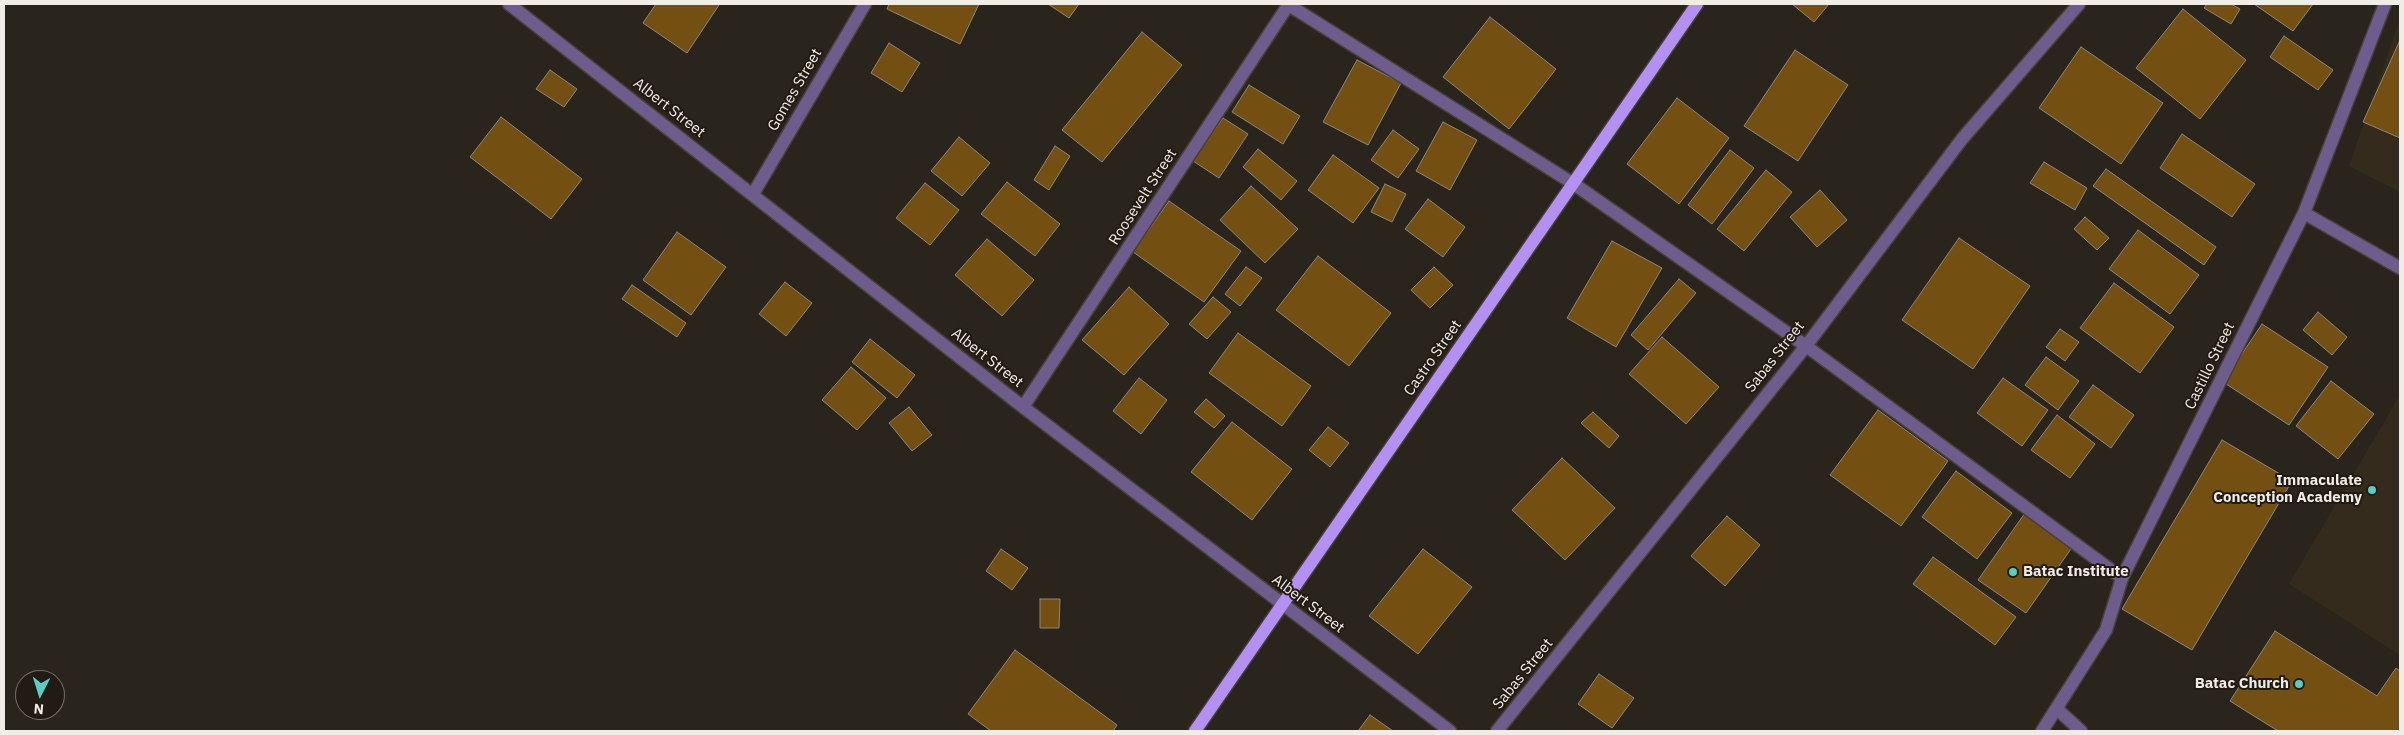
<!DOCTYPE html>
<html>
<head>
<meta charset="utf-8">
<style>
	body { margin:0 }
	#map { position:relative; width:2404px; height:735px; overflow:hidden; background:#2a251c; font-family:"IBM Plex Sans",sans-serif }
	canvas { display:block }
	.frame { position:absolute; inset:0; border:5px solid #f0ede7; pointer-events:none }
	.north { position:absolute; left:15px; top:670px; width:50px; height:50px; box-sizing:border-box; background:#211b13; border:1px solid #746f68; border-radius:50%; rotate:185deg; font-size:14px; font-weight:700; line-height:20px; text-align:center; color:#f0ede7 }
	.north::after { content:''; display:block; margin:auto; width:18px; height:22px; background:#56cec4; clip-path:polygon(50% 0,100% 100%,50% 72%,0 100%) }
</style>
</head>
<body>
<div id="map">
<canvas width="2404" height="735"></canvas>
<div class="frame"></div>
<div class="north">N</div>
</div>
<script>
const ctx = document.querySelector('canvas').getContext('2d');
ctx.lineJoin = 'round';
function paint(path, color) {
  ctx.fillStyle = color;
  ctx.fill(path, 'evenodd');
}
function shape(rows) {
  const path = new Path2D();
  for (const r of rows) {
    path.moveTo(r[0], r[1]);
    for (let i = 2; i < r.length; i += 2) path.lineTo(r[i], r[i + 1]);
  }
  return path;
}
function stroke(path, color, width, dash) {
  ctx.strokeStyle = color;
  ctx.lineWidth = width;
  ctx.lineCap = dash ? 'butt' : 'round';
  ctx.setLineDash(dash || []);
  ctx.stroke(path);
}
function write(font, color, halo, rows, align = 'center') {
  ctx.font = font + ' "IBM Plex Sans",sans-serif';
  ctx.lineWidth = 4;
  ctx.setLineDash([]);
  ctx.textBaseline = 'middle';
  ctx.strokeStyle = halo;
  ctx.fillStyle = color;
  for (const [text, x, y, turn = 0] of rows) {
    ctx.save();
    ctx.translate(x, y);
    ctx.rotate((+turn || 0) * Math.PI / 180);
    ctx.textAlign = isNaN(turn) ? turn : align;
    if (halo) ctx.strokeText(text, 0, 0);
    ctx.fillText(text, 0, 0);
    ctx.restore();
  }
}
const built = shape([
	[2400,19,2400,192,2349,166],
	[2400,395,2400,655,2289,584]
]);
const building = shape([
	[656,4,717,4,719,5,687,53,643,23,656,4],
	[889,4,979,4,960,44,887,9,889,4],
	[1048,4,1079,4,1069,18,1048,4],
	[1792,4,1829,4,1814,22,1792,4],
	[2207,4,2231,4,2240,9,2231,24,2204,8,2207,4],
	[2254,4,2313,4,2293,31,2254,4],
	[2183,9,2246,60,2200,119,2136,68,2183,9],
	[1490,17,1556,69,1509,129,1443,77,1490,17],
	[1142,32,1182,65,1102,162,1062,130,1142,32],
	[2284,36,2333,70,2318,90,2270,57,2284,36],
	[2400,40,2400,138,2363,122,2400,40],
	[889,43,920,63,902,92,871,73,889,43],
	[2081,47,2163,103,2121,164,2039,108,2081,47],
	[1795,50,1848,85,1798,161,1744,126,1795,50],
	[1357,60,1401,83,1368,145,1323,122,1357,60],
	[550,70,577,89,564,107,536,89,550,70],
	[1249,85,1300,116,1283,144,1232,112,1249,85],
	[1677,98,1729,138,1679,204,1627,164,1677,98],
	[501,117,582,179,551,219,470,157,501,117],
	[1223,118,1248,134,1219,178,1193,161,1223,118],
	[1443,122,1477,140,1450,190,1416,171,1443,122],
	[1393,130,1419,149,1398,178,1371,160,1393,130],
	[2182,134,2255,184,2232,217,2160,168,2182,134],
	[959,137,990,163,962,196,931,171,959,137],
	[1055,146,1070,156,1049,190,1034,180,1055,146],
	[1258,149,1297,181,1281,200,1243,167,1258,149],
	[1730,150,1754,168,1712,224,1688,205,1730,150],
	[1333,155,1379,188,1353,223,1308,190,1333,155],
	[2044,162,2087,188,2075,210,2030,183,2044,162],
	[2106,169,2216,247,2204,265,2093,186,2106,169],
	[1766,170,1792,192,1744,251,1717,229,1766,170],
	[1007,182,1060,224,1035,256,981,214,1007,182],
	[925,183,959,210,930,245,896,218,925,183],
	[1385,184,1406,194,1392,222,1371,212,1385,184],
	[1251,186,1298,229,1265,263,1220,220,1251,186],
	[1820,190,1847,220,1817,247,1790,217,1820,190],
	[1428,199,1465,227,1443,257,1405,229,1428,199],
	[1169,201,1241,251,1204,302,1133,252,1169,201],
	[2085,217,2109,238,2097,250,2074,229,2085,217],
	[2138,230,2199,275,2170,314,2109,269,2138,230],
	[677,232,726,267,691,315,643,280,677,232],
	[1959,238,2030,286,1973,369,1902,320,1959,238],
	[987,239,1034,280,1002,316,955,275,987,239],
	[1612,241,1662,268,1616,347,1567,318,1612,241],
	[1318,256,1391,313,1349,366,1276,310,1318,256],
	[1246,267,1262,278,1240,306,1225,294,1246,267],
	[1434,267,1453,285,1430,308,1411,290,1434,267],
	[1679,279,1696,293,1648,350,1631,335,1679,279],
	[785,282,812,303,786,336,759,314,785,282],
	[2114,283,2174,327,2140,373,2080,328,2114,283],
	[632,285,686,323,677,337,622,299,632,285],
	[1129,287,1169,324,1124,375,1082,340,1129,287],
	[1213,297,1231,312,1207,339,1189,324,1213,297],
	[2318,312,2347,337,2332,355,2303,330,2318,312],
	[2262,324,2328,367,2289,425,2223,382,2262,324],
	[2060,329,2079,342,2065,361,2046,347,2060,329],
	[1238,333,1311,386,1282,426,1209,373,1238,333],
	[1662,337,1719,387,1686,424,1629,374,1662,337],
	[870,339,915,375,897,398,852,362,870,339],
	[2046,357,2079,381,2058,410,2025,385,2046,357],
	[851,367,886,398,857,430,822,400,851,367],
	[1139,378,1167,400,1141,434,1113,411,1139,378],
	[2003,378,2048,410,2022,446,1977,413,2003,378],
	[2331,381,2374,414,2338,459,2296,426,2331,381],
	[2093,385,2134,415,2111,448,2069,417,2093,385],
	[1206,399,1225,416,1214,428,1194,412,1206,399],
	[909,407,932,435,912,451,889,423,909,407],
	[1878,410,1948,461,1901,526,1830,475,1878,410],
	[1593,412,1619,436,1609,448,1581,423,1593,412],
	[2057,415,2095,444,2070,478,2031,450,2057,415],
	[1232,422,1292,469,1252,520,1191,472,1232,422],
	[1328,427,1349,443,1330,467,1309,450,1328,427],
	[2222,440,2292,481,2192,650,2122,609,2222,440],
	[1562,458,1615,508,1565,560,1512,510,1562,458],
	[1956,471,2012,513,1977,559,1922,517,1956,471],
	[2025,513,2073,546,2026,613,1978,580,2025,513],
	[1727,516,1760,545,1725,586,1691,556,1727,516],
	[1001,549,1028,568,1012,590,986,571,1001,549],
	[1423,549,1472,587,1418,654,1369,616,1423,549],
	[1933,557,2016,617,1995,645,1913,584,1933,557],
	[1040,599,1060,599,1059,628,1040,628,1040,599],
	[2275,631,2377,696,2396,668,2400,671,2400,731,2278,731,2230,701,2275,631],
	[1015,650,1117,725,1113,731,991,731,968,714,1015,650],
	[1599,674,1634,698,1612,728,1578,704,1599,674],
	[1370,715,1393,731,1358,731,1370,715]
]);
const minor = shape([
	[509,4,1023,407,1450,731],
	[1287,4,1574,184,1806,346,2122,578],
	[753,194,865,4],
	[2304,213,2400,268],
	[1023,407,1289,4],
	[2057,709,2081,731],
	[1497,731,1806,346,1962,139,2079,4],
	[2042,731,2106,630,2122,578,2304,213,2385,4]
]);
const major = shape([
	[1195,731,1697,4]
]);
const markers = [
	[2372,490,5,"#56cec4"],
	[2013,572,5,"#56cec4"],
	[2299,684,5,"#56cec4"]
];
const streetNames = [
	["Gomes Street",795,90,-60],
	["Albert Street",669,108,38],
	["Roosevelt Street",1143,197,-57],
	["Sabas Street",1775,357,-52],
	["Albert Street",987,358,38],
	["Castro Street",1433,358,-55],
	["Castillo Street",2210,366,-64],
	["Albert Street",1308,604,37],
	["Sabas Street",1523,674,-51]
];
const poiNames = [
	["Immaculate",2362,481],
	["Conception Academy",2362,498],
	["Batac Institute",2023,572,"left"],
	["Batac Church",2289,684]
];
paint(built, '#342b1c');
paint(building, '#735012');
stroke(building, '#8e867c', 1);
stroke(minor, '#464138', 15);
stroke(major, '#464138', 15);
stroke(minor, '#6d5c8c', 12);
stroke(major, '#b490f3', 12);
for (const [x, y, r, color] of markers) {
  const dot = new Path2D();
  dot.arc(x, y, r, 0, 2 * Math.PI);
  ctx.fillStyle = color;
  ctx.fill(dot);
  stroke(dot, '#211b13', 2);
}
write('15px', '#f0ede7', '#211b13', streetNames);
write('bold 15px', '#f0ede7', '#211b13', poiNames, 'right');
</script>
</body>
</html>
